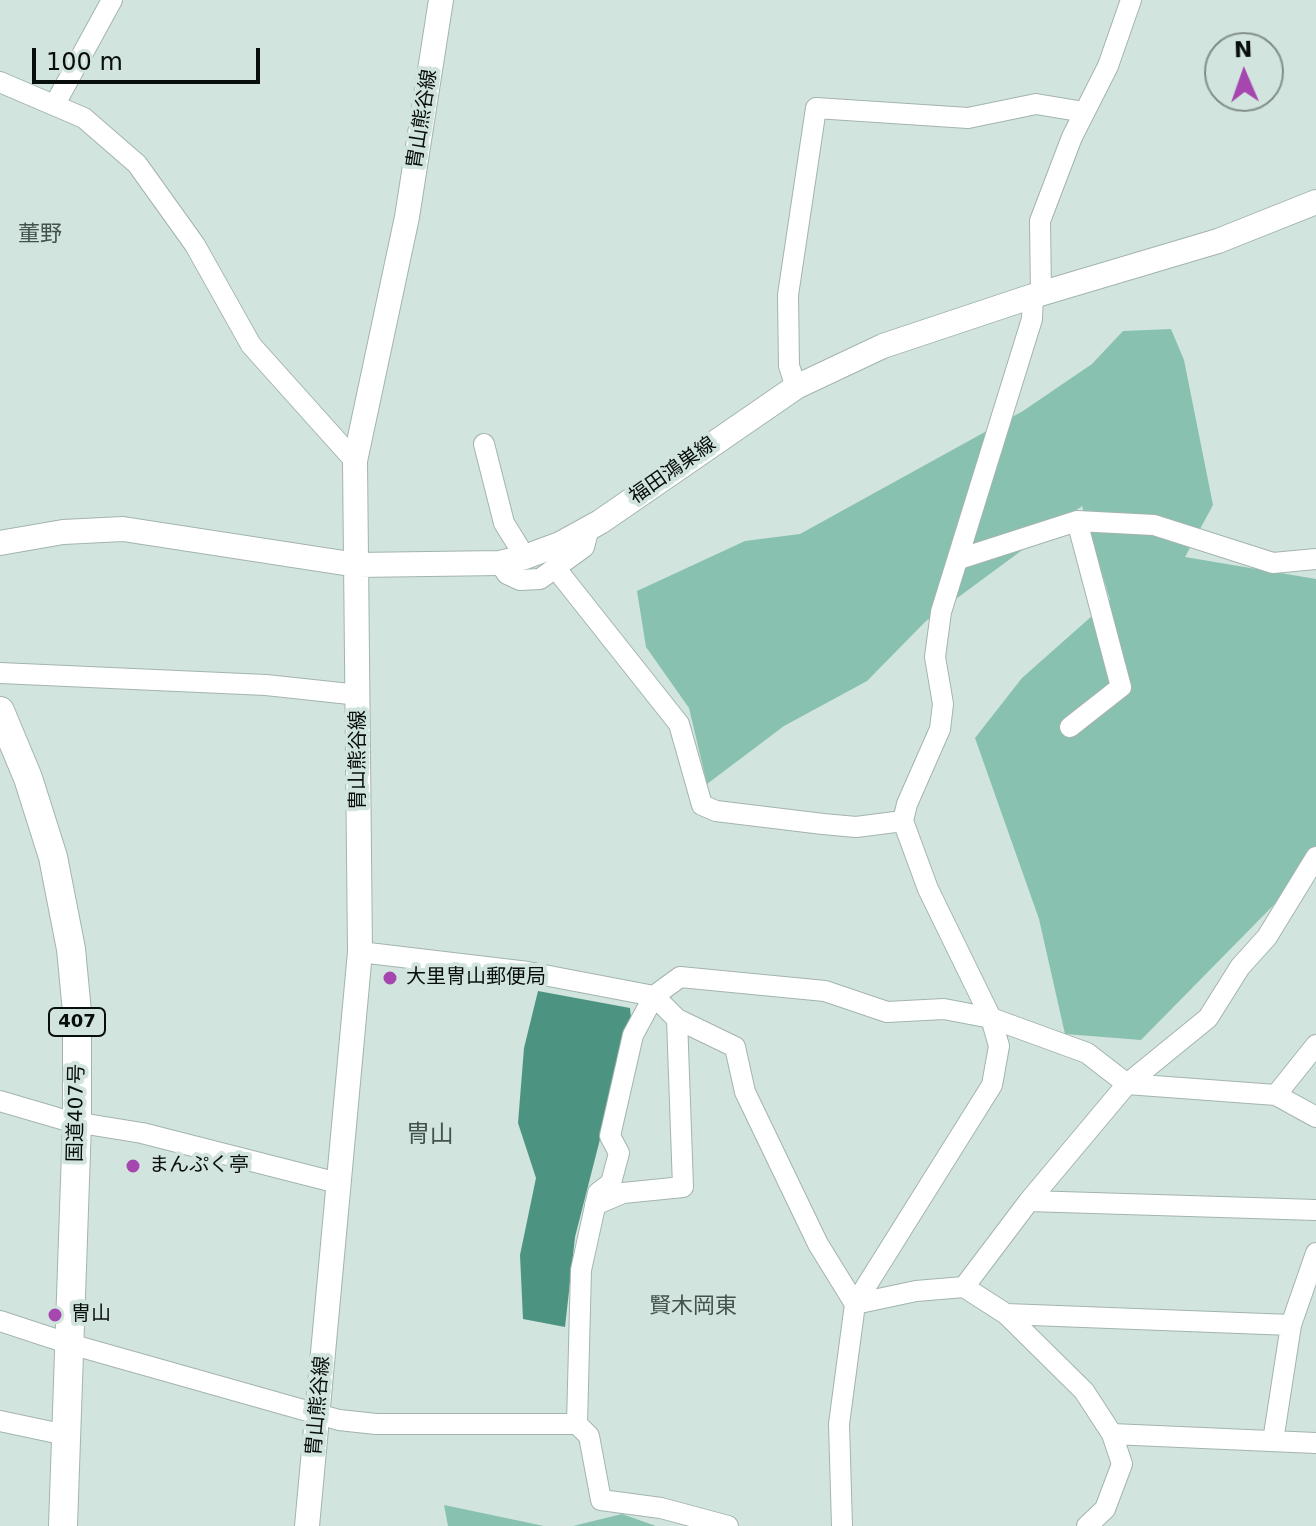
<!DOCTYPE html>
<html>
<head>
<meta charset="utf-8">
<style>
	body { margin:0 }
	#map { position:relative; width:1316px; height:1526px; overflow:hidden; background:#d2e4de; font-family:"DejaVu Sans",sans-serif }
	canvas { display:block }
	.north { position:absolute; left:1204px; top:32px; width:80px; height:80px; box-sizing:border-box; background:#d2e4de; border:2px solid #818e8a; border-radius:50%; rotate:358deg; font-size:22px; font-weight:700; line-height:32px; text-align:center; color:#080e0c }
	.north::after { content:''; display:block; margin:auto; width:28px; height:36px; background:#a647af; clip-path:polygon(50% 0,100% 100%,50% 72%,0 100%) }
	.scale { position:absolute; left:32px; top:48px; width:228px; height:36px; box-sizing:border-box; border:4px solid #080e0c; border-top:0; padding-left:10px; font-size:24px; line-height:28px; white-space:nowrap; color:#080e0c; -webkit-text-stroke:6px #d2e4de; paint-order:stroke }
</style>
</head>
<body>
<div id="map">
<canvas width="1316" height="1526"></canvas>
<div class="north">N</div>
<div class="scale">100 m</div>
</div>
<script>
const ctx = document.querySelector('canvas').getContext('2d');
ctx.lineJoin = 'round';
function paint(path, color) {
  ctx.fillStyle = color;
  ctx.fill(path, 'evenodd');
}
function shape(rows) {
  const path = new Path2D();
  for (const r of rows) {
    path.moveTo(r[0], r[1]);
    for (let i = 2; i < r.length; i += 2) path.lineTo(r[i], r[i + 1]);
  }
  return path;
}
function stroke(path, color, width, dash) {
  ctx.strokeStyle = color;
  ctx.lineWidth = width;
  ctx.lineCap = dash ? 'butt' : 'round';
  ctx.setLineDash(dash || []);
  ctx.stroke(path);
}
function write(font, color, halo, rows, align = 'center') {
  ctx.font = font + ' "DejaVu Sans","Noto Sans JP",sans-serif';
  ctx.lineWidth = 8;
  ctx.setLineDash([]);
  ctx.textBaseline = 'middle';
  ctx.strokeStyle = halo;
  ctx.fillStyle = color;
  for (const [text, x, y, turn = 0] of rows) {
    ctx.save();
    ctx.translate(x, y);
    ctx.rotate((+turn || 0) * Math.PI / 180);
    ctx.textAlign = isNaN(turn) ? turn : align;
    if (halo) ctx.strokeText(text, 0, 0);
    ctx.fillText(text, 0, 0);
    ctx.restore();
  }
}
const green = shape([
	[1171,329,1184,360,1213,505,1185,557,1316,579,1316,862,1141,1040,1065,1034,1039,919,975,738,1022,678,1110,600,1082,506,926,621,867,681,784,726,707,784,689,708,646,647,637,591,745,541,800,534,1023,411,1092,364,1123,331],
	[444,1505,544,1526,448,1526],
	[622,1514,656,1526,573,1526]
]);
const water = shape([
	[538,991,630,1008,631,1018,575,1237,565,1327,523,1319,520,1255,536,1178,518,1123,524,1048]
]);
const minor = shape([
	[0,82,84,118,137,164,195,245,251,345,355,461],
	[55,104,112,0],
	[1041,294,1040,221,1072,137,1108,66,1131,0],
	[796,387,789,366,788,295,816,108,968,118,1036,104,1084,112],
	[484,444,504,523,525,557],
	[959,559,1077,521,1154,525,1273,563,1316,559],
	[500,563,507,574,520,580,540,579,584,547,589,528],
	[557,570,679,724,702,805,716,811,823,824,856,827,903,821],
	[0,673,266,685,359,695],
	[1070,727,1121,687,1077,521],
	[360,952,528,972,654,996,677,1019,735,1047,745,1092,818,1244,855,1304],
	[1276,1095,1316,1045],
	[0,1101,68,1121,142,1133,338,1183],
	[1029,1201,1316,1210],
	[595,1205,623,1193,683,1187,677,1019],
	[964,1287,1029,1201,1127,1084,1208,1018,1240,967,1267,937,1316,857],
	[855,1304,916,1291,964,1287,1006,1314,1084,1391,1112,1434,1122,1464,1105,1509,1087,1526],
	[1006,1314,1291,1325],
	[0,1321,70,1344,339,1420,376,1424,577,1424,589,1436,601,1500,661,1508,728,1526],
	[0,1421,66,1435],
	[577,1424,581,1270,598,1193,611,1183,619,1153,610,1136,633,1035,654,996,680,977,825,991,887,1012,944,1009,991,1018,1087,1053,1127,1084,1276,1095,1316,1117],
	[1112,1434,1316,1443],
	[1273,1441,1291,1325,1316,1253],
	[842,1526,839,1424,855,1304,992,1085,994,1074,999,1046,991,1018,928,889,903,821,907,804,940,729,943,704,935,657,941,612,1032,319,1033,296]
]);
const major = shape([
	[0,543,63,532,123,529,357,565,500,563,525,557,560,544,600,522,796,387,883,346,1033,296,1218,241,1316,202],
	[307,1526,360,952,355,461,407,217,441,0]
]);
const highway = shape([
	[0,711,28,778,53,857,71,949,77,1012,77,1123,63,1526]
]);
const markers = [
	[390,978,8,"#a647af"],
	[133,1166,8,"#a647af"],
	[55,1315,8,"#a647af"]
];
const shields = [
	[77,1022,56]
];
const shieldNames = [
	["407",77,1022]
];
const streetNames = [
	["胄山熊谷線",423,119,-81],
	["福田鴻巣線",673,471,-35],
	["胄山熊谷線",359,760,-90],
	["国道407号",77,1113,-89],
	["胄山熊谷線",319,1406,-85]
];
const poiNames = [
	["大里冑山郵便局",406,978],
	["まんぷく亭",149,1166],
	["冑山",71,1315]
];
const neighbourhoodNames = [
	["董野",40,235],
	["賢木岡東",693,1307]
];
const quarterNames = [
	["冑山",430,1136]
];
paint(green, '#88c1b0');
paint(water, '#4c9481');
stroke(minor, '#a3b4ae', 22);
stroke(major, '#a3b4ae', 26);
stroke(highway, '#a3b4ae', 30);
stroke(minor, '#fff', 20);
stroke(major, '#fff', 24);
stroke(highway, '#fff', 28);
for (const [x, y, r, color] of markers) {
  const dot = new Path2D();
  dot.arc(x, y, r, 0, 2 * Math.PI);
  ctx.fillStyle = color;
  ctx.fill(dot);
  stroke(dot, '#d2e4de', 3);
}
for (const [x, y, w] of shields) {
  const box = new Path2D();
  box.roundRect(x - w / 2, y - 14, w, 28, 6);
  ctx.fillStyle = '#d2e4de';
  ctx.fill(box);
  stroke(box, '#080e0c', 2);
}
write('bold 18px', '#080e0c', null, shieldNames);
write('20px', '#080e0c', '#d2e4de', streetNames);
write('20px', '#080e0c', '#d2e4de', poiNames, 'left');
write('22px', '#43524d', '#d2e4de', neighbourhoodNames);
write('24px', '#43524d', '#d2e4de', quarterNames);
</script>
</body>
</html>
